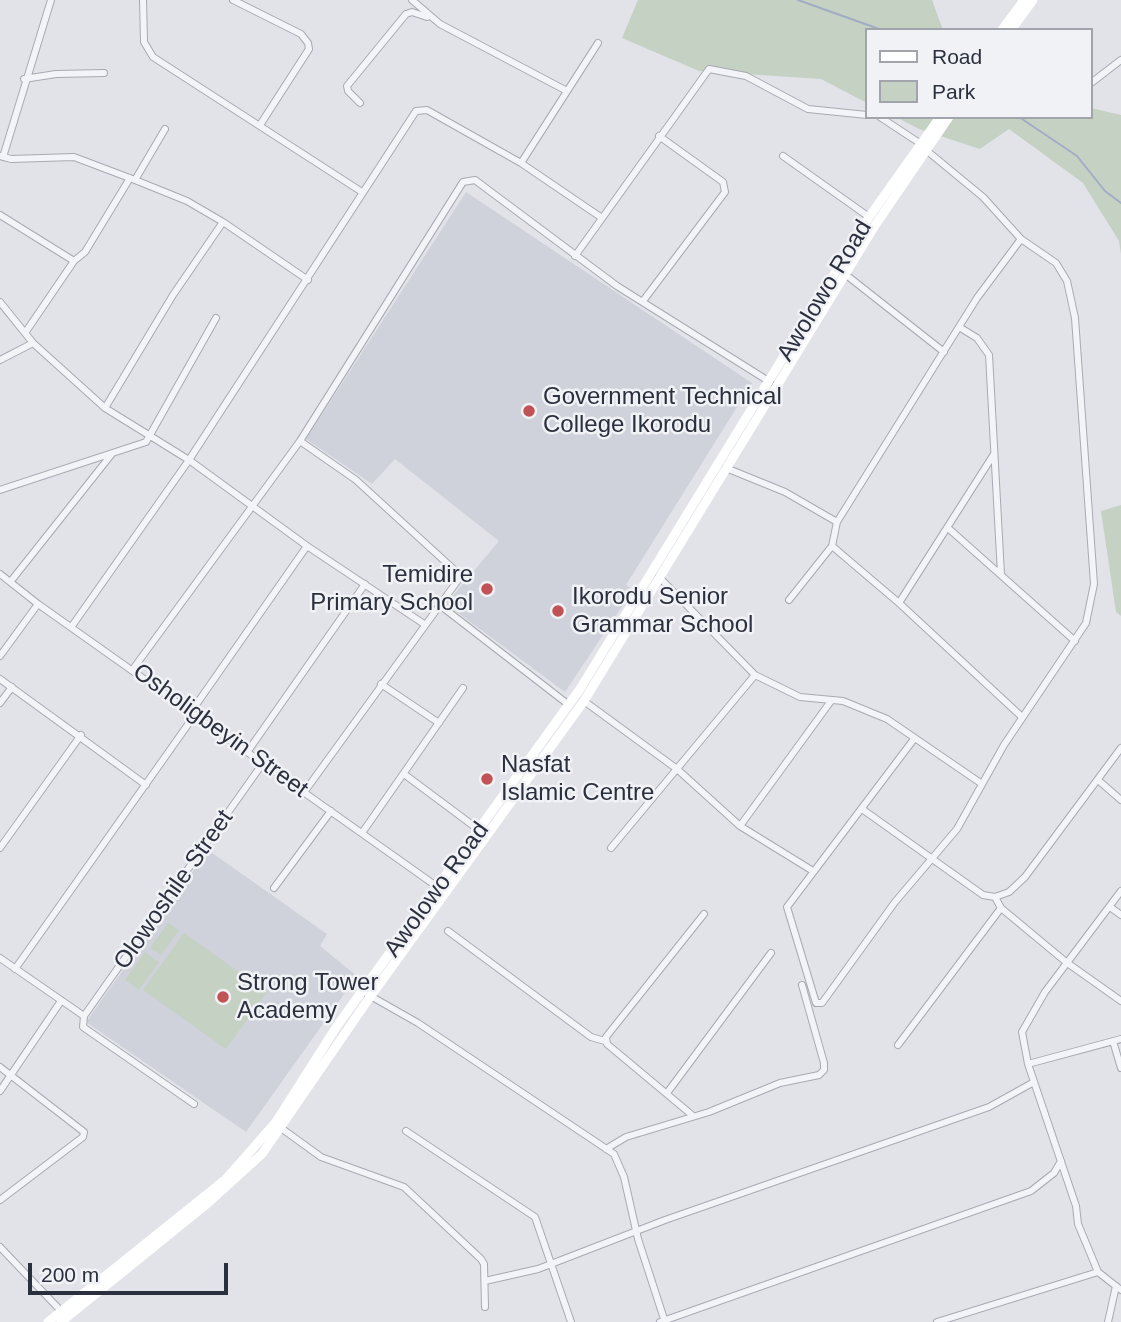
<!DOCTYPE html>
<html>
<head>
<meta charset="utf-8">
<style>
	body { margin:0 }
	#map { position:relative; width:1121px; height:1322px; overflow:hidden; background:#e1e3e8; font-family:Arial,sans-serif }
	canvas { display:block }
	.legend { position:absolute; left:865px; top:28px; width:228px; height:91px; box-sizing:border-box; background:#f1f2f6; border:2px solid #a2a4ac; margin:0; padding:9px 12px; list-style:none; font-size:21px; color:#2b303e }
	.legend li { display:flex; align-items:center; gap:14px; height:35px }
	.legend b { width:35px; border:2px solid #a2a4ac }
	.scale { position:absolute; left:28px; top:1263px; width:200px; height:32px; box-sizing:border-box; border:4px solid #2b303e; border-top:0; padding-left:9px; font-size:21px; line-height:24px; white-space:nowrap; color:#2b303e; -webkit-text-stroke:5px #f1f2f6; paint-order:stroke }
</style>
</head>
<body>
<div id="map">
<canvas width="1121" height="1322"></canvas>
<ul class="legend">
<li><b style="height:9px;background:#fff"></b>Road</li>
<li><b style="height:19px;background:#c5d1c3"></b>Park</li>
</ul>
<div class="scale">200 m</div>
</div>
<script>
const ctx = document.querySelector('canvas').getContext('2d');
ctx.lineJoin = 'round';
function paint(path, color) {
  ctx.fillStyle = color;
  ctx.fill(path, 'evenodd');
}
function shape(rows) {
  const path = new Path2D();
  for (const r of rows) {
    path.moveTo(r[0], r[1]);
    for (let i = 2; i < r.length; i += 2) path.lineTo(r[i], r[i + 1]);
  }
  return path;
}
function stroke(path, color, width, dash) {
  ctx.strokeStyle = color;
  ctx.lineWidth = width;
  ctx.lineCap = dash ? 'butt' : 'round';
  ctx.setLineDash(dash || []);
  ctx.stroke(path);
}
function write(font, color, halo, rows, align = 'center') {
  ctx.font = font + ' Arial,sans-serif';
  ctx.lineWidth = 5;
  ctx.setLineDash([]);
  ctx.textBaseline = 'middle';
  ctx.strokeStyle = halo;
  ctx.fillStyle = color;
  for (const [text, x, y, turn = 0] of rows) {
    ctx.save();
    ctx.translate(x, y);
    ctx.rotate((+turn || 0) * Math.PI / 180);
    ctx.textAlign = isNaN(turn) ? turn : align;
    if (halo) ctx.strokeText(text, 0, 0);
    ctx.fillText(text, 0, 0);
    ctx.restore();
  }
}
const built = shape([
	[466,192,752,383,626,585,633,590,565,692,446,604,499,541,395,459,372,484,306,439],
	[208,850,327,934,320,946,357,976,246,1132,86,1022]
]);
const green = shape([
	[638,0,932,0,943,30,867,30,867,103,821,79,699,71,622,38],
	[1091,108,1121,115,1121,254,1119,241,1083,183,1009,129,980,149,919,129,896,117,1091,117],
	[1121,505,1121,616,1116,612,1101,511],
	[168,923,179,930,161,955,150,948],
	[184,933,267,992,226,1049,143,990],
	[145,952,159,962,139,990,125,980]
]);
const stream = shape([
	[798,0,882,30],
	[1019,117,1077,156,1105,191,1121,203]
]);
const minor = shape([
	[143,0,144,42,153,57,362,192],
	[233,0,301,34,308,43,309,49,260,125],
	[412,0,440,24,567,91],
	[24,79,56,74,104,73],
	[1091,83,1121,60],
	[360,103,348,91,347,86,406,14,412,12,427,17],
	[880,117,921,144],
	[0,156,11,159,74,157,135,180,187,201,223,222,308,280],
	[783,156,869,217],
	[3,157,51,0],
	[521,163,598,43],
	[135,180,165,129],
	[0,215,74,261],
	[575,256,709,69,746,76,808,109,867,115],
	[845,274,944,352],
	[643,301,725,192,723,182,659,136],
	[0,302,33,343,105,408,189,460,307,546,424,624],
	[959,327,977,338,989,355,1001,574],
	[25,333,74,261,85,252,130,178],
	[0,360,33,343],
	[105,408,173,295,223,222],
	[300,441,356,480,461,576,305,791],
	[726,468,785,492,837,522],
	[0,490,146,442,216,318],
	[948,528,1075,641],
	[832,546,899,603,1022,717],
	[0,574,38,604,439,888],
	[659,577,755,675,800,697,843,701,887,719,982,784],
	[11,581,111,455],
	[789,600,832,546,837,522,977,298,1021,239],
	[899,603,994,454],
	[441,606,569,705],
	[72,626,189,460,416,111,427,110,521,163,602,218],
	[0,656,38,604],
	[133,669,300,441,463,182,475,180,617,286,770,382],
	[0,679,146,785],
	[381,684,439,723],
	[584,701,677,769,740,826,813,871],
	[0,703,12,687],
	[191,712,307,546],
	[914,739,787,907,816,1003,822,1003,895,902,957,829,1004,745,1086,623,1094,584,1075,318,1067,281,1056,263,1021,239,983,197,926,150],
	[248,751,365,584],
	[404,774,479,830],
	[1098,780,1121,800],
	[862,809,983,895,995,897,1009,892,1025,877,1121,748],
	[740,826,831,701],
	[362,833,463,688],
	[0,848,81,735],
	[611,848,755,675],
	[274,888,331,811],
	[1121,891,1045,992,1022,1032,1028,1064,1076,1206,1078,1224,1098,1272,1121,1290],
	[995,897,1001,908,1066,962,1121,1001],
	[1110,907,1121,915],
	[448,931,591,1037,605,1041],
	[0,958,84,1016],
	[15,969,194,716],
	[367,994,418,1023,614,1154,624,1177,638,1239,665,1322],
	[84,1016,263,763],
	[84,1016,83,1027,194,1104],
	[1113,1041,1121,1068],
	[898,1045,1001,908],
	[1028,1064,1121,1039],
	[0,1067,84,1132,83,1137,0,1200],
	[0,1091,61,1001],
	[667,1093,771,953],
	[692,1115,607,1044,606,1037,704,914],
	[281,1128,321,1157,404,1187,481,1259,484,1264,485,1307],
	[406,1131,535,1217,571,1322],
	[606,1149,626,1137,709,1112,780,1083,819,1075,824,1070,824,1063,802,985],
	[0,1247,61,1311],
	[485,1281,538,1269,665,1220,989,1107,1034,1082],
	[660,1322,1031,1191,1054,1173,1061,1161],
	[937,1322,1098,1272],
	[1108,1322,1116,1286]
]);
const secondary = shape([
	[1002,30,1024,0],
	[1011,30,1033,0],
	[48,1322,226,1179,276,1122,337,1026,580,689,869,217,940,117],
	[61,1322,208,1203,262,1154,370,997,584,701,876,224,949,117]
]);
const markers = [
	[529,411,7,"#c15356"],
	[487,589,7,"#c15356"],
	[558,611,7,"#c15356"],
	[487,779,7,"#c15356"],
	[223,997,7,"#c15356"]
];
const streetNames = [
	["Awolowo Road",825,291,-59],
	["Osholigbeyin Street",220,731,36],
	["Olowoshile Street",174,890,-55],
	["Awolowo Road",437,890,-54]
];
const poiNames = [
	["Government Technical",543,397],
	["College Ikorodu",543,425],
	["Temidire",473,575,"right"],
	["Primary School",473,603,"right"],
	["Ikorodu Senior",572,597],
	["Grammar School",572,625],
	["Nasfat",501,765],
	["Islamic Centre",501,793],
	["Strong Tower",237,983],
	["Academy",237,1011]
];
paint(built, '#cfd2da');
paint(green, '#c5d1c3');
stroke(stream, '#a0adc5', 2);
stroke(minor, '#a7aab2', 8);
stroke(minor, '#f3f4f7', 6);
stroke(secondary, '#fff', 9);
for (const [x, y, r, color] of markers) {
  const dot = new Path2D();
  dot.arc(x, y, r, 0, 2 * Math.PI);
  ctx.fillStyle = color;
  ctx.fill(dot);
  stroke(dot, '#f1f2f6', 2.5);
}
write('24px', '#2b303e', '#f1f2f6', streetNames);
write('24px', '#2b303e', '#f1f2f6', poiNames, 'left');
</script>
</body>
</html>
